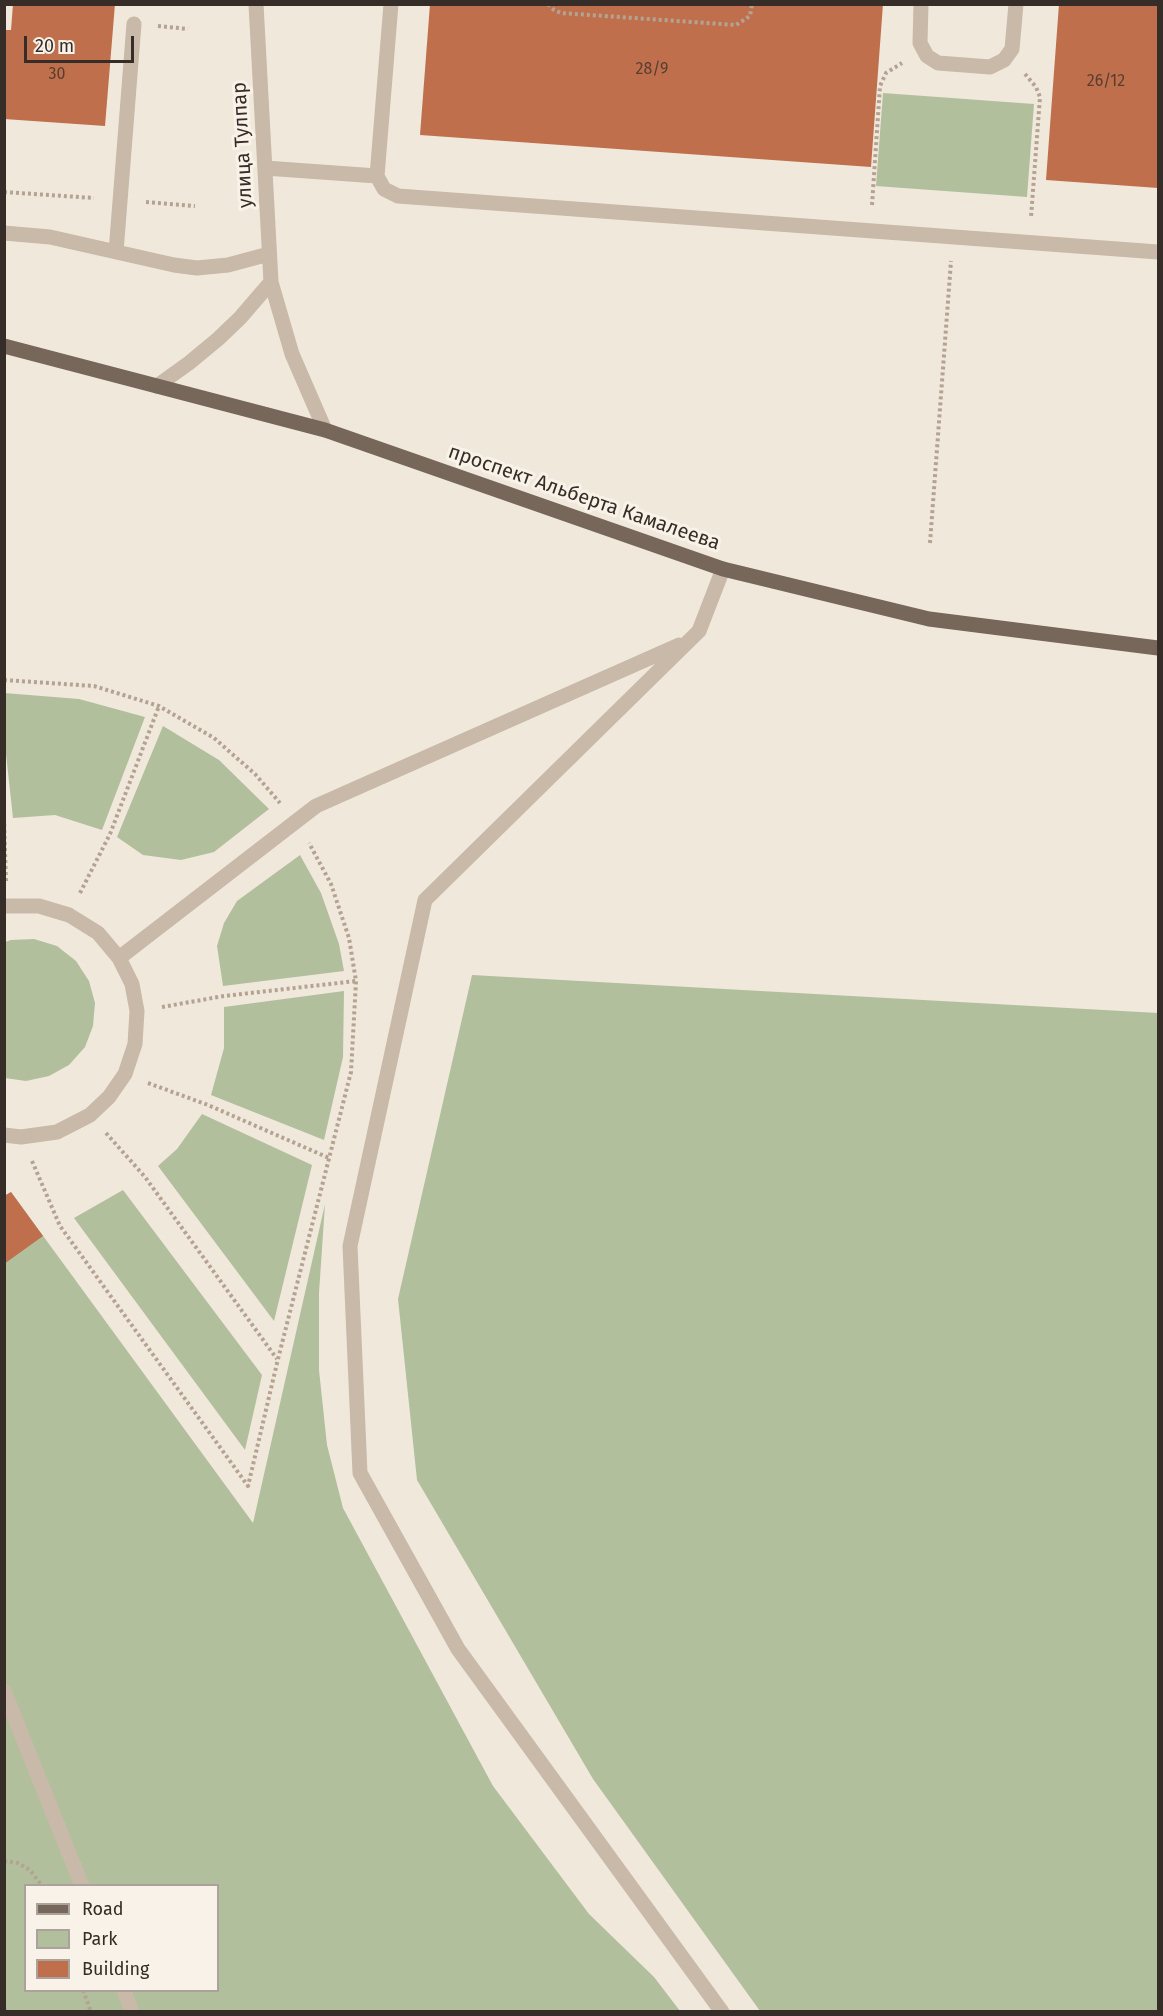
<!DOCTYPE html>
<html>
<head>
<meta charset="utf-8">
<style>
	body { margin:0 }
	#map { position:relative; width:1163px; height:2016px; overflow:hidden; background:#f1e8dc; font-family:"Fira Sans",sans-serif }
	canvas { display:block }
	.frame { position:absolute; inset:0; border:6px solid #362d28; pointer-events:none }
	.legend { position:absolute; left:24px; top:1884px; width:195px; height:108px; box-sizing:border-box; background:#f9f2e8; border:2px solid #aba39b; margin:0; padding:8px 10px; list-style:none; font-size:18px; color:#362d28 }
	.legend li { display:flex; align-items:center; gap:12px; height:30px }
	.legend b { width:30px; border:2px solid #aba39b }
	.scale { position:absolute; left:24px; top:36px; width:110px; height:27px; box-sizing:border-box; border:3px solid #362d28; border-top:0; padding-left:8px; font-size:18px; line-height:21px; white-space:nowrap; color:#362d28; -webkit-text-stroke:4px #f9f2e8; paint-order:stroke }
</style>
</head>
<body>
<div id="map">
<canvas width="1163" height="2016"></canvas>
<div class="frame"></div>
<ul class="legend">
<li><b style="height:8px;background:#77665a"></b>Road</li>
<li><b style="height:16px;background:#b1bf9d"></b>Park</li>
<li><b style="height:16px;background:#bf6f4c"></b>Building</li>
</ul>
<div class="scale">20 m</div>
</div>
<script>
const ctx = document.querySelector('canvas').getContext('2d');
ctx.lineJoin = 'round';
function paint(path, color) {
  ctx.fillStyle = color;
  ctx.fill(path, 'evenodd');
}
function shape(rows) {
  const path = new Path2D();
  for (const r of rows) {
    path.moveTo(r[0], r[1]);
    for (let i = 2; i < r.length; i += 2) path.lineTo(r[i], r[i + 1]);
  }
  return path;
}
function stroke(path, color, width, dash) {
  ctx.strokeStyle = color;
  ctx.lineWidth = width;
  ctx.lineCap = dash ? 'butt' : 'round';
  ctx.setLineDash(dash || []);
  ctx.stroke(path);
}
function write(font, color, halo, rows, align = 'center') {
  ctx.font = font + ' "Fira Sans",sans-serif';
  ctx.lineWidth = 6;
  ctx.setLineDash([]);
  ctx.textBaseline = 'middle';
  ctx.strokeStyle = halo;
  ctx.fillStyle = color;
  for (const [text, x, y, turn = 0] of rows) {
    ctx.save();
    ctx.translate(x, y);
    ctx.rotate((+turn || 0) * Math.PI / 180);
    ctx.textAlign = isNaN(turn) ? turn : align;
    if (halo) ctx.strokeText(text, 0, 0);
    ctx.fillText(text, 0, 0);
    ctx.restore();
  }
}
const green = shape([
	[883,93,1034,104,1027,197,876,186],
	[4,693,79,699,145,717,102,830,55,815,13,818,5,745],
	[163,726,219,760,269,809,214,852,181,860,143,855,117,837],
	[300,855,321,893,339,944,344,971,223,986,217,946,224,923,237,901],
	[34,939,57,946,76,961,89,981,95,1003,93,1026,85,1047,69,1065,49,1076,26,1081,5,1078,5,942,11,940],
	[472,975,1158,1013,1158,2011,760,2011,593,1779,417,1480,398,1299],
	[344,991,343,1057,324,1140,211,1095,224,1048,224,1007],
	[202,1114,312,1165,274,1321,158,1166,177,1149],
	[123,1190,262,1375,245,1450,74,1218],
	[11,1192,253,1523,325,1204,319,1293,319,1370,327,1445,343,1508,493,1786,589,1914,654,1977,680,2011,5,2011,5,1196],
	[26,1886,218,1886,218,1990,26,1990]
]);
const building = shape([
	[13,4,115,4,105,126,4,119,4,30,11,30],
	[430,4,883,4,871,167,420,135],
	[1059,4,1158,4,1158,188,1046,180],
	[11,1192,43,1236,4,1264,4,1196]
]);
const path = shape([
	[548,4,554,10,561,13,736,25,750,16,752,4],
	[158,26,188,29],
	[1025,74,1036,87,1040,97,1031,217],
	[4,192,94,198],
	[146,202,195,206],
	[872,205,880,86,886,73,902,63],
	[930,543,951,261],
	[4,680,94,686,159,706,214,738,255,774,280,803],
	[4,818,6,881],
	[80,893,110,834,159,706],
	[162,1007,224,996,356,981],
	[148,1083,208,1105,329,1158],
	[106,1133,145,1177,277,1359],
	[32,1161,60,1226,248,1486,278,1359,351,1072,356,981,349,938,331,884,309,843],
	[4,1861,18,1863,30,1870,42,1886],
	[83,1990,91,2012],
	[4,2008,6,2012]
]);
const minor = shape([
	[256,4,271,282,292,354,325,430],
	[391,4,377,176,384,189,398,196,1158,252],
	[921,4,920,43,927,56,938,63,990,67,1004,60,1012,49,1016,4],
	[265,168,377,176],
	[4,233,50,237,174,265,197,268,228,265,269,254],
	[116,252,134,24],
	[157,386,189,363,218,339,240,318,271,282],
	[4,906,39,906,69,915,98,933,119,958,132,984,137,1011,135,1044,125,1074,109,1097,90,1115,57,1132,21,1137,4,1135],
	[119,958,316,806,679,645],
	[4,1691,82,1886],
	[124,1990,132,2012],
	[722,2012,458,1649,360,1473,350,1246,425,900,699,631,723,569]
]);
const major = shape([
	[4,346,325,430,723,569,929,619,1158,648]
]);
const numberNames = [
	["28/9",652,70],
	["30",57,75],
	["26/12",1106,82]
];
const streetNames = [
	["улица Тулпар",243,145,-93],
	["проспект Альберта Камалеева",584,498,19]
];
paint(green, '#b1bf9d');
paint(building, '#bf6f4c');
stroke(path, '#b4a393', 4, [3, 3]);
stroke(minor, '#c8b9a9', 15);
stroke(major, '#77665a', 15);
write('16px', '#583e31', null, numberNames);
write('20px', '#362d28', '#f9f2e8', streetNames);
</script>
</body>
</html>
